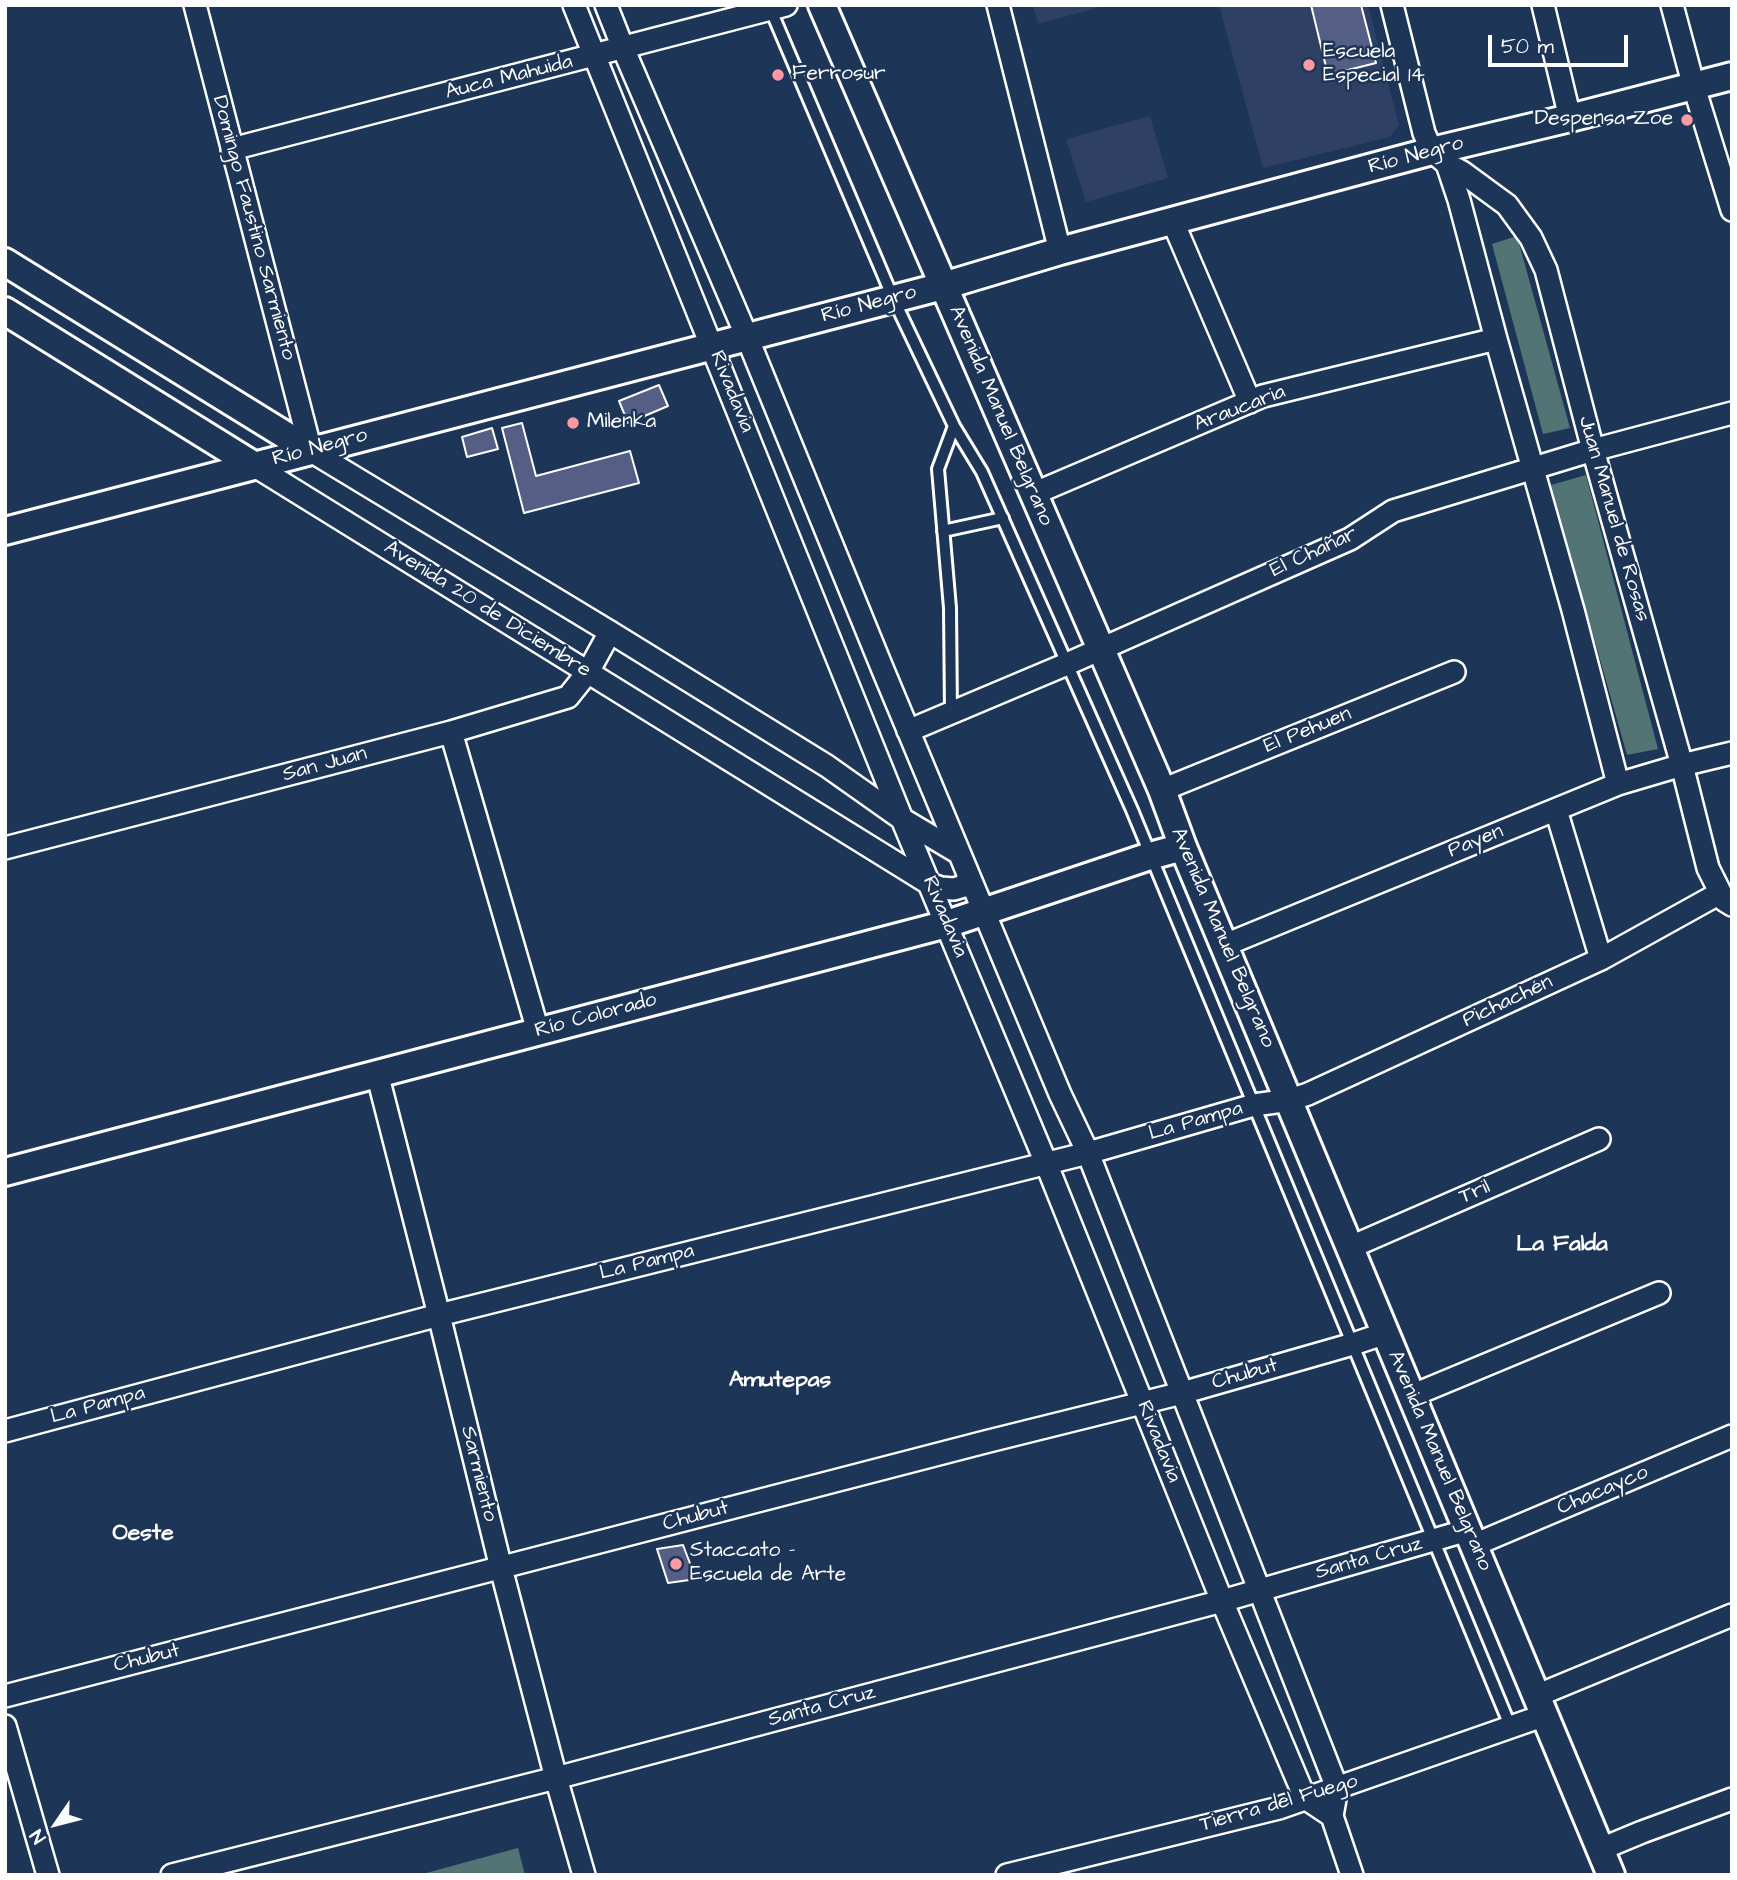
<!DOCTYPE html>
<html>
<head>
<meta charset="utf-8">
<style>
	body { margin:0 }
	#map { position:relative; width:1737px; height:1880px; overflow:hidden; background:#1d3557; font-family:"Architects Daughter",sans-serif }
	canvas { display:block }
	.frame { position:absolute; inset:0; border:7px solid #fff; pointer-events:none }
	.north { position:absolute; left:21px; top:1789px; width:70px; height:70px; -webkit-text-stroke:5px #1d3557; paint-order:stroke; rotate:235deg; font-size:19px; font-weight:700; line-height:28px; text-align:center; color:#fff }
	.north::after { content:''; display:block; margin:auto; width:24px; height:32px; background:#fff; clip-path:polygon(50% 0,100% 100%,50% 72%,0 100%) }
	.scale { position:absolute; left:1488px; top:35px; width:140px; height:32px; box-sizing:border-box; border:4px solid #fff; border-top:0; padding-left:9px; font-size:21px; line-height:24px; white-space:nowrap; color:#fff; -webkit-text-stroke:5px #1d3557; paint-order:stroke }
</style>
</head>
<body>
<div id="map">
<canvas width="1737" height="1880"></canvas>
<div class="frame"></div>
<div class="north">N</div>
<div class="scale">50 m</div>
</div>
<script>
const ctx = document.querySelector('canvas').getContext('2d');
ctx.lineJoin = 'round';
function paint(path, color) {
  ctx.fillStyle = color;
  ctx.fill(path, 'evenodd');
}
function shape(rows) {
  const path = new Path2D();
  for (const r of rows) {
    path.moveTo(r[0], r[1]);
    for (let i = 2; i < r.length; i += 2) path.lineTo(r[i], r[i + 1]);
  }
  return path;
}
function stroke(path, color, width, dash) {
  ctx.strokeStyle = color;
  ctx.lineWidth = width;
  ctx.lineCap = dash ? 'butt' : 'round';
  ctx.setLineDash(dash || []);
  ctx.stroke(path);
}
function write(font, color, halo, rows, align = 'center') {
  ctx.font = font + ' "Architects Daughter",sans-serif';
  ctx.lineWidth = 5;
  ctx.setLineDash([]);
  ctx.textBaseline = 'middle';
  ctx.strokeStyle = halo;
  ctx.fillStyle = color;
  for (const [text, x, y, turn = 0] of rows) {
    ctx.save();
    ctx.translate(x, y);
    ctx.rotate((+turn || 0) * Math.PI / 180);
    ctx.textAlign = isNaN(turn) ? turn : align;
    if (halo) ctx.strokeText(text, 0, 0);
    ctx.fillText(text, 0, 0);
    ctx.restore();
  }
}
const built = shape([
	[1033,5,1107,5,1038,24],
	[1219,5,1368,5,1399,125,1390,137,1263,168],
	[1150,116,1168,178,1086,202,1066,139]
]);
const green = shape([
	[1517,236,1570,428,1543,434,1492,244],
	[1586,475,1658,749,1627,755,1551,485],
	[518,1848,525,1875,419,1875]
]);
const building = shape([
	[1311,5,1361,5,1376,63,1328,75,1311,5],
	[659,385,668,406,628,423,619,401,659,385],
	[522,423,536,476,630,451,639,483,524,513,502,428,522,423],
	[492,428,498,449,467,457,462,437,492,428],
	[683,1545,696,1579,668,1583,657,1549,683,1545]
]);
const service = shape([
	[770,8,893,298,954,426,982,472,1132,810,1511,1728],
	[943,531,1003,518],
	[951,713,950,608,938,469,954,426]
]);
const minor = shape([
	[195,5,311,451,610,632,827,766,902,819,959,853],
	[574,5,902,819,1046,1163,1222,1601,1305,1798,1332,1816],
	[606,5,623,48,747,337,883,670,1060,1094,1088,1153,1337,1788,1332,1816,1352,1875],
	[998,5,1060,251],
	[1392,5,1424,133,1432,151,1447,164,1462,172,1507,205,1531,238,1546,270,1593,450,1682,765,1708,868,1724,900,1732,905],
	[1543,5,1570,118],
	[1672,5,1694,87,1732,210],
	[232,149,786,5],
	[1447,164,1459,200,1496,339,1573,610,1618,784],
	[1173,222,1250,402],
	[255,466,930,884,941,888,954,889,964,886,969,877],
	[1033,494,1263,396,1496,339],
	[908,731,1067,664,1350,539,1393,511,1593,450,1732,413],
	[451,732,538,1031],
	[1162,790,1454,672],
	[1556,810,1601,959],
	[5,848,451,732,568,697,588,672,610,632],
	[1225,945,1618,784,1682,765,1732,753],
	[377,1073,439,1315,501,1568,556,1778,584,1875],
	[1351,1247,1599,1139],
	[1411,1396,1659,1293],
	[5,1431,439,1315,1088,1153,1254,1105,1290,1100,1308,1094,1601,959,1720,893],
	[1474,1545,1732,1436],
	[5,1696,985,1442,1182,1393,1353,1344,1386,1333],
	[1536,1696,1732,1615],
	[5,1726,48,1875],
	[1601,1849,1642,1832,1732,1799],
	[172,1875,556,1778,1222,1601,1468,1530],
	[1007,1875,1279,1808,1545,1715]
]);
const tertiary = shape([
	[822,5,1162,790,1183,847,1611,1875],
	[5,262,311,451],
	[5,311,255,466],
	[5,531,943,286,1060,251,1432,151,1570,118,1732,76],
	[5,1172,947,924,1150,856,1183,847]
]);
const markers = [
	[1309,65,7,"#ff9aa2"],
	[778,75,7,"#ff9aa2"],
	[1687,120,7,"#ff9aa2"],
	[573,423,7,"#ff9aa2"],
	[676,1564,7,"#ff9aa2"]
];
const poiNames = [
	["Escuela",1323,53],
	["Especial 14",1323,77],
	["Ferrosur",792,75],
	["Despensa Zoe",1673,120,"right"],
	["Milenka",587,423],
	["Staccato -",690,1552],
	["Escuela de Arte",690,1576]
];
const streetNames = [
	["Auca Mahuida",509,78,-14],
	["Río Negro",1416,156,-15],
	["Domingo Faustino Sarmiento",253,228,75],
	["Río Negro",869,305,-15],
	["Rivadavia",731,392,68],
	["Araucaria",1240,409,-21],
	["Avenida Manuel Belgrano",1000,416,67],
	["Río Negro",320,448,-15],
	["Juan Manuel de Rosas",1613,519,74],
	["El Chañar",1314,553,-25],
	["Avenida 20 de Diciembre",487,610,32],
	["El Pehuen",1308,731,-22],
	["San Juan",325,765,-15],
	["Payen",1476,842,-22],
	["Rivadavia",944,917,67],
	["Avenida Manuel Belgrano",1222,938,67],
	["Pichachén",1508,1002,-25],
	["Río Colorado",596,1016,-15],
	["La Pampa",1196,1122,-16],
	["Tril",1475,1193,-23],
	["La Pampa",647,1263,-14],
	["Chubut",1245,1375,-16],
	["La Pampa",98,1406,-15],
	["Rivadavia",1158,1442,68],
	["Avenida Manuel Belgrano",1439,1461,67],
	["Sarmiento",478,1474,76],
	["Chacayco",1603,1491,-23],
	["Chubut",696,1517,-15],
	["Santa Cruz",1369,1559,-16],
	["Chubut",147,1659,-14],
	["Santa Cruz",822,1707,-15],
	["Tierra del Fuego",1279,1804,-16]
];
const neighbourhoodNames = [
	["La Falda",1562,1245],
	["Amutepas",780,1381],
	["Oeste",143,1534]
];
paint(built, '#2e4164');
paint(green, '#527474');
paint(building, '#555e84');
stroke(building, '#fff', 2);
stroke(service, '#fff', 16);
stroke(minor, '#fff', 26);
stroke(tertiary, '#fff', 32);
stroke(service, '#1d3557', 10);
stroke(minor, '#1d3557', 21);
stroke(tertiary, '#1d3557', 26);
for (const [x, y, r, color] of markers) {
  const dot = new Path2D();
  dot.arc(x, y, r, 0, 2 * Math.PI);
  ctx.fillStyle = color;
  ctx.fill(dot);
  stroke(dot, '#1d3557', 2.5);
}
write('21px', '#fff', '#1d3557', poiNames, 'left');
write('21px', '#fff', '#1d3557', streetNames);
write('bold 23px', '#fff', '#1d3557', neighbourhoodNames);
</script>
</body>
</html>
